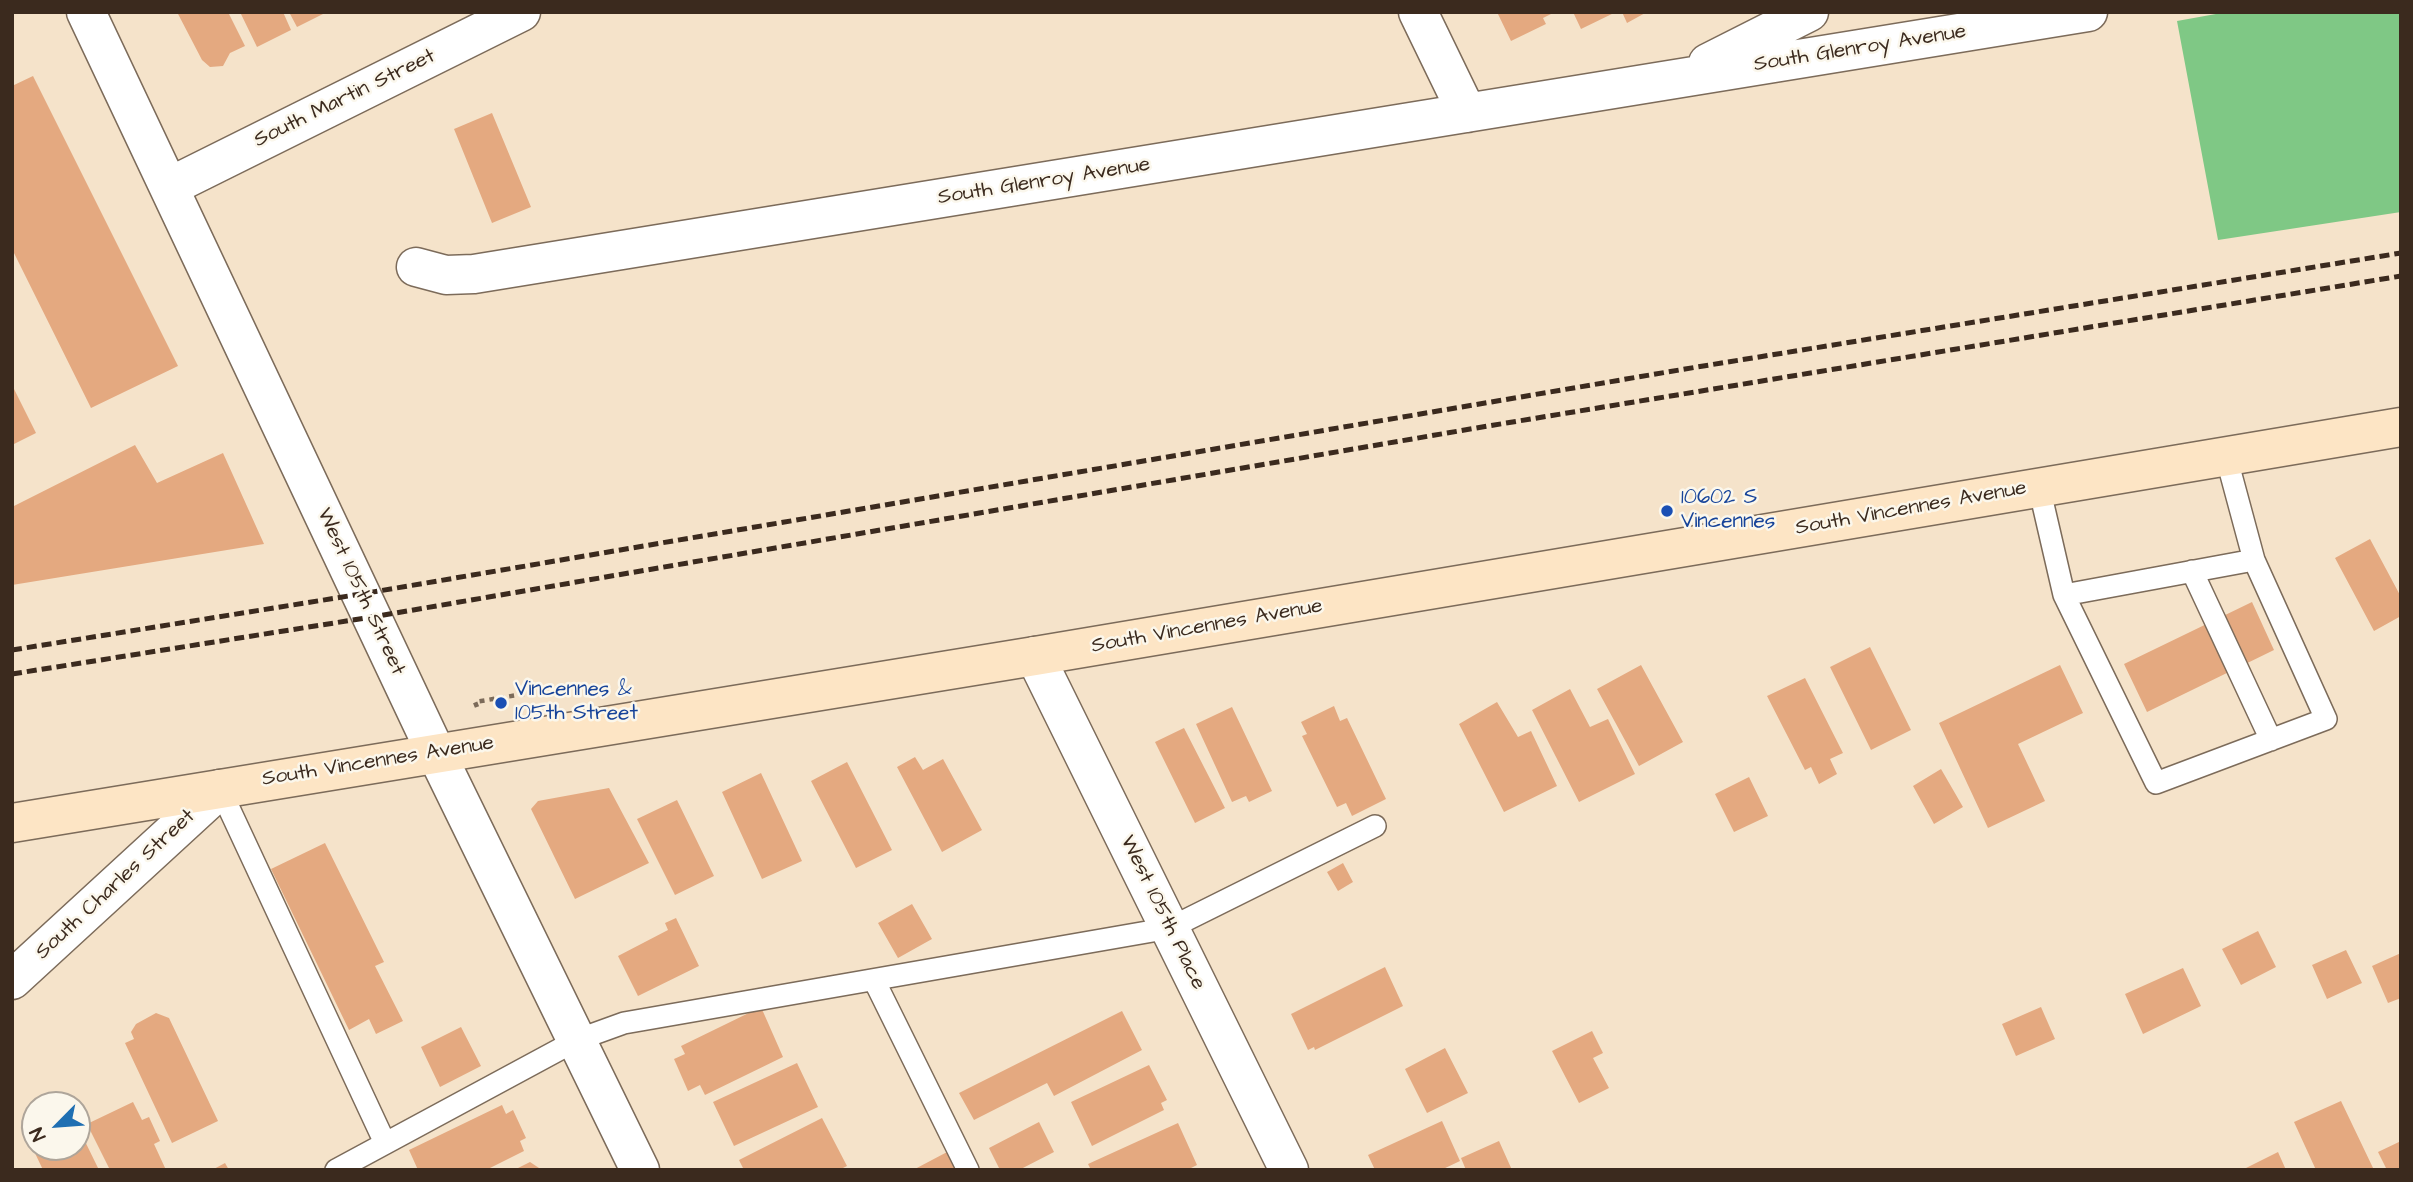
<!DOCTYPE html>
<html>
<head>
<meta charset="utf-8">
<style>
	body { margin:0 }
	#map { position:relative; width:2413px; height:1182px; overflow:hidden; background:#f5e3ca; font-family:"Architects Daughter",sans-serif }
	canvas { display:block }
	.frame { position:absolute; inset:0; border:14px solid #3b2a1e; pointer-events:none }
	.north { position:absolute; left:21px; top:1091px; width:70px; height:70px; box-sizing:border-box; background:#fbf7ec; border:2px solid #aea59a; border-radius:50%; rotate:245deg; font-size:19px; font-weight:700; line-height:28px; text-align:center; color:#3b2a1e }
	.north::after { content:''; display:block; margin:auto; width:24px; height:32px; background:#1f6fb2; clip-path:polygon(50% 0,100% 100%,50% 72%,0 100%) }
</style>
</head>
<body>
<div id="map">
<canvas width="2413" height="1182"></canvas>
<div class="frame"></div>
<div class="north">N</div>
</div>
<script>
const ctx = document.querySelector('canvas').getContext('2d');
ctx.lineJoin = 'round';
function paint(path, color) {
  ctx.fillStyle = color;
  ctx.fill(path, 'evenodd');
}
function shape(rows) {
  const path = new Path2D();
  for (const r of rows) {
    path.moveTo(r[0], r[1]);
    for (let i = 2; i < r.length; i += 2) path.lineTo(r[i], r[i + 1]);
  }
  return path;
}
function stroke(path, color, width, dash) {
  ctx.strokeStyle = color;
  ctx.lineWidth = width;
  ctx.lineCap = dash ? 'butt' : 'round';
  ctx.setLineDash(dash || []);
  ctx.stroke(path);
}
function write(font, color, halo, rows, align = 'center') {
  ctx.font = font + ' "Architects Daughter",sans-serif';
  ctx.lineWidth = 5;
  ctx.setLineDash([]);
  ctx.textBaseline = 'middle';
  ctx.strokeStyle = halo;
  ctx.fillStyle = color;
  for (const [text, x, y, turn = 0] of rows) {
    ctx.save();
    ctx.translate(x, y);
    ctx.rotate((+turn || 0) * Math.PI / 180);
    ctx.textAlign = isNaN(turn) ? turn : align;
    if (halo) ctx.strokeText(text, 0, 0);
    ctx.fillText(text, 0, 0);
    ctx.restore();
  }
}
const green = shape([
	[2227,12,2401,12,2401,212,2218,240,2177,21]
]);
const building = shape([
	[177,12,228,12,245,46,230,53,223,66,210,67,202,60],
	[240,12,283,12,291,30,257,47],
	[289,12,327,12,297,27],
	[1497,12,1555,12,1543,18,1546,24,1511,41],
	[1573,12,1616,12,1581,29],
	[1622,12,1647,12,1627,23],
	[33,76,178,366,91,408,12,249,12,86],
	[492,113,531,207,492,223,454,129],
	[12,385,36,433,12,445],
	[135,445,157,483,223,453,264,544,12,585,12,507],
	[2370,539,2401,597,2401,616,2374,631,2335,558],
	[2252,602,2274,650,2147,712,2124,664],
	[1870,647,1911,730,1871,750,1830,667],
	[1641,665,1683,742,1639,766,1597,689],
	[2060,665,2083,713,2018,744,2045,801,1988,828,1939,723],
	[1805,678,1843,753,1830,759,1837,774,1819,784,1811,767,1805,770,1767,696],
	[1570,689,1590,727,1608,719,1635,774,1579,802,1532,710],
	[1497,702,1518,737,1531,731,1557,786,1504,812,1459,724],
	[1334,706,1340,721,1347,718,1386,799,1352,816,1346,803,1337,807,1302,736,1307,734,1301,722],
	[1232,707,1272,791,1249,802,1246,796,1232,802,1196,724],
	[1184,728,1225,808,1195,823,1155,742],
	[915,757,923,770,943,759,982,830,942,852,897,767],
	[847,762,892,850,856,868,811,781],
	[1941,769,1963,807,1934,824,1913,786],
	[761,773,802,861,762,879,722,792],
	[1749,777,1768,816,1734,832,1715,794],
	[609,788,649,863,575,899,531,809,538,801],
	[677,800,714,876,675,895,637,819],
	[325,843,384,962,375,966,403,1021,376,1034,369,1019,349,1030,271,869],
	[1343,863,1353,882,1338,891,1327,872],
	[912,904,932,939,898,958,878,923],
	[676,918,699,966,638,996,618,956,668,930,665,923],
	[2258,931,2276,967,2241,985,2222,949],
	[2346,950,2362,983,2327,999,2312,965],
	[2401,953,2401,998,2388,1003,2372,966],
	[1385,967,1403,1006,1315,1050,1314,1047,1308,1050,1291,1014],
	[2183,968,2201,1006,2143,1034,2125,994],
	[761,1007,783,1057,705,1095,700,1085,688,1091,674,1059,685,1054,681,1046],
	[2041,1007,2055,1039,2016,1056,2002,1024],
	[1122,1011,1142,1050,1054,1096,1047,1083,974,1120,959,1093],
	[156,1013,169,1018,218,1121,172,1143,125,1043,134,1039,131,1032,136,1024],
	[461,1027,481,1066,440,1087,421,1047],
	[1592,1031,1603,1053,1593,1058,1609,1088,1579,1103,1552,1051],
	[1445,1048,1468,1093,1427,1113,1405,1069],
	[797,1063,818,1107,734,1146,713,1102],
	[1149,1065,1167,1100,1161,1103,1164,1110,1092,1146,1071,1102],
	[2341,1101,2374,1170,2316,1170,2294,1122],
	[133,1102,142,1120,149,1117,160,1141,154,1144,166,1170,110,1170,87,1124],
	[502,1105,506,1114,513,1110,526,1138,520,1141,524,1151,486,1170,418,1170,409,1150],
	[822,1118,847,1166,839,1170,744,1170,739,1160],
	[1442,1121,1460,1161,1441,1170,1375,1170,1368,1155],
	[1039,1122,1054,1152,1019,1170,1000,1170,989,1148],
	[1178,1123,1197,1165,1187,1170,1091,1170,1088,1164],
	[77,1125,99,1170,43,1170,34,1151,41,1147,77,1147],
	[1499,1141,1512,1170,1466,1170,1461,1158],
	[2401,1141,2401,1170,2387,1170,2378,1152],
	[949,1151,958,1170,913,1170],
	[2278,1152,2286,1170,2242,1170],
	[530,1162,542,1170,514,1170],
	[225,1163,229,1170,212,1170]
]);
const path = shape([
	[477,707,475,702,536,692]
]);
const service = shape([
	[2039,487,2064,595,2254,560,2226,456],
	[2192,571,2271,740],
	[2064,595,2156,783,2326,719,2254,560],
	[220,789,385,1143],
	[874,980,968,1170],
	[336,1170,577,1040,624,1023,1170,928,1375,826]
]);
const minor = shape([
	[86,12,436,753,640,1170],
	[1418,12,1467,113],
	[1708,63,1809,12],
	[169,187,521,12],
	[416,267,446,275,474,274,2088,12],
	[1035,656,1289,1170],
	[12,980,220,789]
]);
const secondary = shape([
	[12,823,1035,656,2401,427]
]);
const rail = shape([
	[12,650,361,594,1697,367,2401,253],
	[12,674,372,617,1488,426,2401,276]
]);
const markers = [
	[1667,511,7,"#1a4fb4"],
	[501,703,7,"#1a4fb4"]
];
const streetNames = [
	["South Glenroy Avenue",1860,49,-9],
	["South Martin Street",345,99,-26],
	["South Glenroy Avenue",1044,182,-9],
	["South Vincennes Avenue",1911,509,-10],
	["West 105th Street",360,592,65],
	["South Vincennes Avenue",1207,627,-10],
	["South Vincennes Avenue",378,762,-9],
	["South Charles Street",116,885,-43],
	["West 105th Place",1162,913,64]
];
const transitNames = [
	["10602 S",1681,499],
	["Vincennes",1681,523],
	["Vincennes &",515,691],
	["105th Street",515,715]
];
paint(green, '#7fc885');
paint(building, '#e4a980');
stroke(service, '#7c6b5a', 24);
stroke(minor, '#7c6b5a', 41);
stroke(secondary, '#7c6b5a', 41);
stroke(path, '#7c6b5a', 4.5, [5, 5]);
stroke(service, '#fff', 21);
stroke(minor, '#fff', 38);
stroke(secondary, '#fde5c5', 38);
stroke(rail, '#3b2a1e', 5, [10, 5]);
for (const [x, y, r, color] of markers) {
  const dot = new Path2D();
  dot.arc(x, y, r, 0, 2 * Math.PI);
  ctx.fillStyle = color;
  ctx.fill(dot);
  stroke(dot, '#fbf7ec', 2.5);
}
write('21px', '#3b2a1e', '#fbf7ec', streetNames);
write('21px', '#164399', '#fbf7ec', transitNames, 'left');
</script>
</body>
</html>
